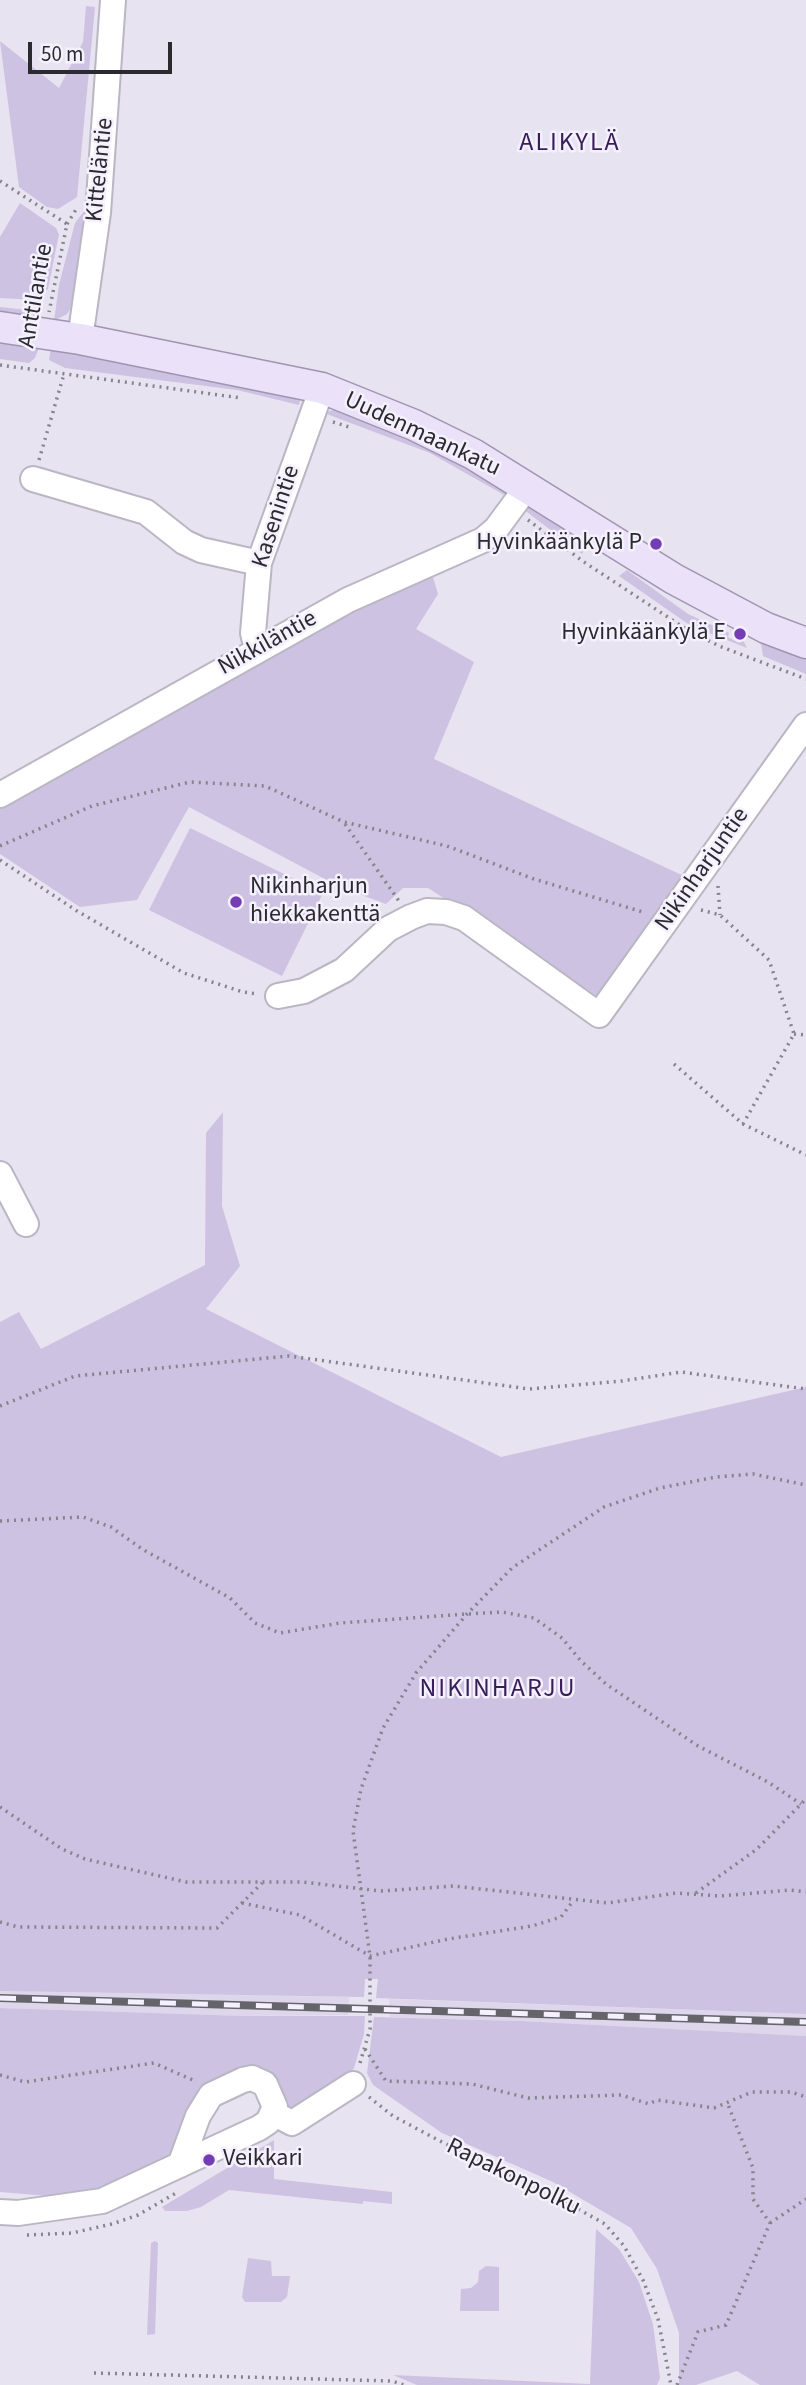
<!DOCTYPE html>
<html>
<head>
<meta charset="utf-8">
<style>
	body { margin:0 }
	#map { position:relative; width:806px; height:2385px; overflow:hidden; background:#e7e3f0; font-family:"Source Sans 3",sans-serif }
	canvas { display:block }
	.scale { position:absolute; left:28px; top:42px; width:144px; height:32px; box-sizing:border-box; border:4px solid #2b2a2f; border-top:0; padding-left:9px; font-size:21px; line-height:24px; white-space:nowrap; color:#2b2a2f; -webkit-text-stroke:5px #f4f0fd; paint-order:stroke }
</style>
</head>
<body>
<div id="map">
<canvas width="806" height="2385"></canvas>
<div class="scale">50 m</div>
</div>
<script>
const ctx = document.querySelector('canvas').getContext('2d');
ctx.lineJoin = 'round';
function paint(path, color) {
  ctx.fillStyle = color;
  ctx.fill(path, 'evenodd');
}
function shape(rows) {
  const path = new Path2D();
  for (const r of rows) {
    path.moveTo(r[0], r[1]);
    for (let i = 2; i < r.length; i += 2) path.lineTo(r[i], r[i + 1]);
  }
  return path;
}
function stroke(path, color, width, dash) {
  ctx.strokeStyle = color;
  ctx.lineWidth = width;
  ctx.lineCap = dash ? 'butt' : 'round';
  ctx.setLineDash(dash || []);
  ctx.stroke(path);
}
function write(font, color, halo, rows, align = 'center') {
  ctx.font = font + ' "Source Sans 3",sans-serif';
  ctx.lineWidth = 5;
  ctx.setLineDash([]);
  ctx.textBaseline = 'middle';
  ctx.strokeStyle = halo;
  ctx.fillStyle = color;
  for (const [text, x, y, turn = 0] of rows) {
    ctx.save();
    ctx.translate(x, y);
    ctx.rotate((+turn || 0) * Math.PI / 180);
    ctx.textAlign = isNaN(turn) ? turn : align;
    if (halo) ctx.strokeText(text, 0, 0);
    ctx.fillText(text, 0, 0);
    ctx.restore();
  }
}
const built = shape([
	[0,1991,349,1997,348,2015,245,2016,0,2008],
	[389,1999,806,2014,806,2036,520,2021,390,2017]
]);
const green = shape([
	[86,6,95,7,77,197,58,209,47,207,19,187,0,41,59,88,83,42],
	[20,203,56,228,59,234,48,289,35,300,0,298,0,237],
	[85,210,76,300,67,314,54,321,59,285,75,223],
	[0,307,37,311,41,315,41,320,0,315],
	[0,339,40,345,35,358,29,363,0,359],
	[51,348,296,396,300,401,299,405,237,390,65,368,49,360],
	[336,409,439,450,509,493,506,496,430,453,324,413],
	[534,505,590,541,582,554,523,509],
	[627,570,688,614,729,633,728,637,739,643,742,638,747,648,691,626,619,576],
	[433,577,438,594,416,629,474,662,434,759,688,878,600,998,428,888,403,888,386,904,340,887,189,807,137,900,80,907,0,854,0,801,350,605],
	[761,643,783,647,806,657,806,674,763,656],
	[190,828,323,893,282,976,149,910],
	[223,1112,222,1206,240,1266,206,1309,501,1457,806,1387,806,2014,376,1998,378,1979,365,1979,364,1997,0,1991,0,1322,19,1312,41,1349,205,1265,206,1133],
	[0,2008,245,2016,365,2016,364,2034,354,2068,343,2082,291,2118,277,2083,246,2070,167,2157,107,2186,60,2197,0,2192],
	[374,2017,520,2021,806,2036,806,2385,760,2385,737,2371,696,2385,679,2385,679,2333,657,2269,631,2228,553,2182,442,2133,373,2085,367,2073],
	[274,2140,274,2179,392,2192,392,2204,363,2201,363,2204,229,2190,201,2207,187,2211,165,2211,162,2207],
	[596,2229,619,2249,639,2282,653,2324,660,2378,657,2385,417,2385,393,2375,590,2384],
	[155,2241,158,2243,155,2334,147,2335,151,2243],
	[248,2258,271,2261,272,2276,290,2276,287,2297,281,2302,245,2302,242,2297],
	[486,2266,499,2267,499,2311,460,2311,461,2289,471,2288,478,2282,479,2271]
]);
const path = shape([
	[0,181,67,224,49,312],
	[67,224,77,208],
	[0,365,241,398],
	[333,422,349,427],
	[39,460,64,374],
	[528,520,584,562,686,629,719,646,806,679],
	[345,824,399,901],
	[0,846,92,806,190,782,265,786,344,822,447,846,534,879,646,913],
	[0,860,77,911,184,973,243,992,258,994],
	[718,886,720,915],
	[701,910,720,915,769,960,794,1034,743,1124],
	[794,1034,806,1035],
	[674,1064,743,1124,806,1155],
	[0,1406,75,1376,289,1356,529,1389,622,1381,681,1372,806,1389],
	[0,1521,83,1517,111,1527,142,1549,230,1598,255,1623,280,1633,340,1623,467,1614,502,1612,534,1618,562,1638,581,1661,606,1684,698,1746,768,1782,801,1804],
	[0,1807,62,1849,85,1859,186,1882,302,1882,381,1891,454,1886,608,1903,676,1893,720,1896,790,1890,806,1892],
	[696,1893,757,1849,806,1799],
	[242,1903,300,1915,370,1956,448,1939,532,1926,561,1917,573,1901],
	[0,1922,18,1927,217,1928,262,1883],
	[365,2049,386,2081,472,2084,528,2098,621,2095,649,2104,657,2100,714,2108,752,2092,791,2092,806,2097],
	[360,2063,370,2029,370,1956,353,1831,361,1789,383,1728,416,1673,467,1614,512,1568,604,1507,660,1488,716,1477,753,1474,806,1485],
	[0,2075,25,2082,154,2063,195,2081],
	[369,2097,393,2116,440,2141,564,2201,605,2224,624,2246,643,2280,658,2319,671,2385],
	[770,2223,806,2199],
	[27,2235,72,2233,112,2224,138,2215,178,2192],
	[94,2373,392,2381,404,2385],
	[677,2385,698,2332,726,2325,770,2223,753,2199,753,2168,727,2102]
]);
const minor = shape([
	[80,339,98,213,113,0],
	[33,479,146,512,184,542,201,550,259,563],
	[257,649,253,633,259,563,322,388],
	[0,795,348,600,483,540,496,529,527,487],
	[278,996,304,991,344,970,388,929,411,917,427,911,446,912,464,918,599,1015,806,725],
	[0,1174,26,1224],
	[273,2113,292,2123,353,2084],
	[0,2212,18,2213,102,2201,259,2128,268,2122,275,2107,265,2084,252,2078,243,2080,211,2095,198,2116,180,2165]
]);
const major = shape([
	[0,327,80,339,322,388,414,425,473,454,674,579,766,628,806,643]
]);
const rail = shape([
	[0,1998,806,2022]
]);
const markers = [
	[656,544,7,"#753db3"],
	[740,634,7,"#753db3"],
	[236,902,7,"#753db3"],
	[209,2160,7,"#753db3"]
];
const streetNames = [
	["Kitteläntie",101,170,-84],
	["Anttilantie",37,296,-80],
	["Uudenmaankatu",422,435,25],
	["Kasenintie",277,517,-72],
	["Nikkiläntie",268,644,-29],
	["Nikinharjuntie",703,870,-55],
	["Rapakonpolku",513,2178,26]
];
const poiNames = [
	["Hyvinkäänkylä P",642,544],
	["Hyvinkäänkylä E",726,634],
	["Nikinharjun",250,888,"left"],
	["hiekkakenttä",250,916,"left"],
	["Veikkari",223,2160,"left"]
];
const neighbourhoodNames = [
	["ALIKYLÄ",570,144],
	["NIKINHARJU",498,1690]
];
paint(built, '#ded7ec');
paint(green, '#cec2e2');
stroke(minor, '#bab6c3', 28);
stroke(major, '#9f95b0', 33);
stroke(path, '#85838c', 3.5, [2, 5]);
stroke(minor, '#fff', 24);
stroke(major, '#ebe2f9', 30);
stroke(rail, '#66646b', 8);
stroke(rail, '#f4f0fd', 5, [16]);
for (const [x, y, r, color] of markers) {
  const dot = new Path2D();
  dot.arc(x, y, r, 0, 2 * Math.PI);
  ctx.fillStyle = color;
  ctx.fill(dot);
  stroke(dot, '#f4f0fd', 2.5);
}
write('24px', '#2b2a2f', '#f4f0fd', streetNames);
write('24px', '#2b2a2f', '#f4f0fd', poiNames, 'right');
ctx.letterSpacing = '2px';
write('26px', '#381e58', '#f4f0fd', neighbourhoodNames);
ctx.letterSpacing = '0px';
</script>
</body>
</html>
